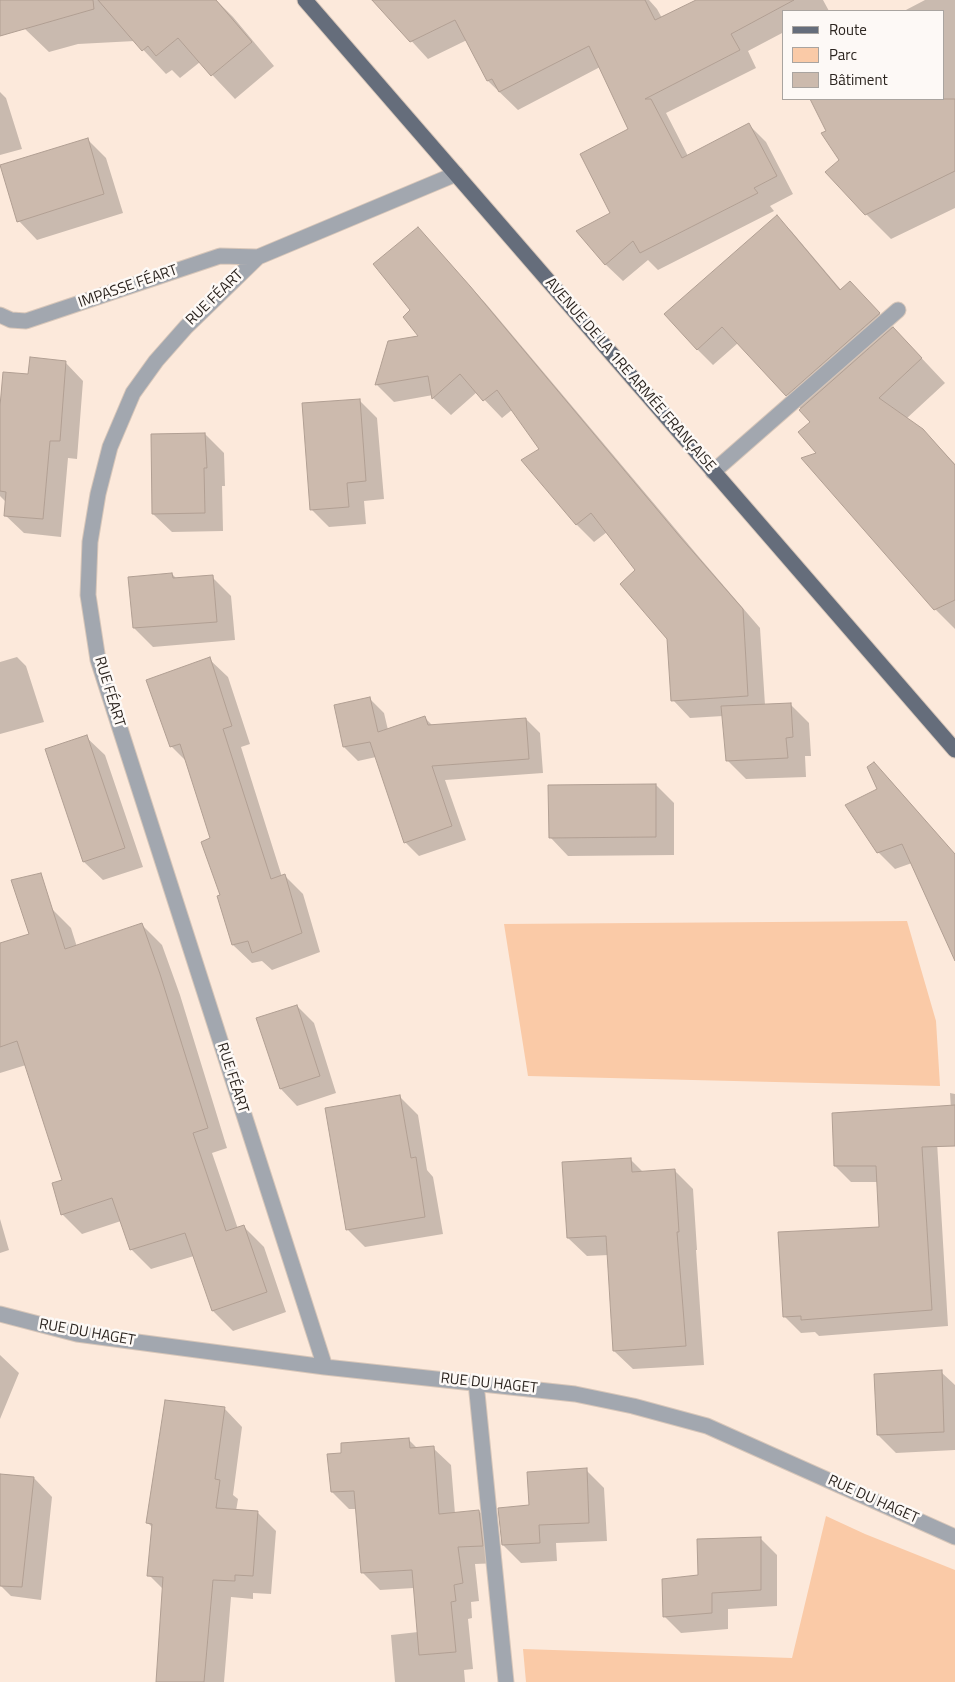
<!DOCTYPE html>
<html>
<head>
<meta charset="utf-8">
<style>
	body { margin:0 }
	#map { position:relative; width:955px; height:1682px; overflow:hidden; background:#fce9db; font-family:"Titillium Web",sans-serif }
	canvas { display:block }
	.legend { position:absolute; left:782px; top:10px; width:162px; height:90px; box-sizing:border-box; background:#fdf9f6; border:1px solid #a9a4a0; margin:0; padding:6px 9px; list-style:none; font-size:15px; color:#2c2520 }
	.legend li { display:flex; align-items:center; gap:10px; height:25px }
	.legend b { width:25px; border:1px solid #a9a4a0 }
</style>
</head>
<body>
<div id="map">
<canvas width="955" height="1682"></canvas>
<ul class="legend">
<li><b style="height:6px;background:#656d7b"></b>Route</li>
<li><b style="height:14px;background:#facaa7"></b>Parc</li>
<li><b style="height:14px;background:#ccbaad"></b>Bâtiment</li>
</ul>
</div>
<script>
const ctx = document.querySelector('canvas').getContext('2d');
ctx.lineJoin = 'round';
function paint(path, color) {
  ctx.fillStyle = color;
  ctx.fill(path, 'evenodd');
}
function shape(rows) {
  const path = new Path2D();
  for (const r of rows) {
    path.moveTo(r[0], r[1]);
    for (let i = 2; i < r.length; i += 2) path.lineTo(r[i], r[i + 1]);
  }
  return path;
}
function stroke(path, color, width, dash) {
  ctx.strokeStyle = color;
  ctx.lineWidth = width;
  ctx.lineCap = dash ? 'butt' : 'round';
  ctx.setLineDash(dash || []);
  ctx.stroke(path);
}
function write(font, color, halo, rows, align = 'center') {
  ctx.font = font + ' "Titillium Web",sans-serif';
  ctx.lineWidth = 5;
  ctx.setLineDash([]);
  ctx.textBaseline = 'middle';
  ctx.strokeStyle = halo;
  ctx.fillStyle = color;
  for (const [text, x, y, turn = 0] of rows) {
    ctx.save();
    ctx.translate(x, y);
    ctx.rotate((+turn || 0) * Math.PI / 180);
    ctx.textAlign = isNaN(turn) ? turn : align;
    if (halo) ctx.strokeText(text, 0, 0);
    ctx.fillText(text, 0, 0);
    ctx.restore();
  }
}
const green = shape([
	[907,921,936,1021,940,1086,528,1076,504,924],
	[826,1516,865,1534,955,1570,955,1682,526,1682,523,1649,792,1658]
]);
const shadow = shape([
	[16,0,216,0,233,17,274,66,235,99,200,62,180,78,172,70,166,74,135,41,78,44,49,52,25,29],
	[374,0,649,0,657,9,662,18,699,0,823,0,829,11,784,11,784,32,748,51,756,68,666,113,688,156,749,125,766,142,793,194,770,206,774,211,658,270,648,260,623,281,605,264,612,214,630,130,600,67,518,110,488,81,467,40,428,59],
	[925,0,955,0,955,208,891,239,866,214,812,99,944,99,944,11,904,11],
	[0,92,6,98,22,149,0,155],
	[87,139,106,158,123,213,37,240,19,221],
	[777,217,792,232,842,291,850,282,945,383,906,419,923,430,955,464,955,629,935,609,818,454,812,422,801,409,738,343,713,365,697,349],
	[418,228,487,305,699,557,760,628,765,705,790,704,809,723,811,756,805,756,806,777,746,779,727,760,723,716,690,718,673,700,668,639,637,570,607,532,594,542,576,524,540,449,513,409,502,418,477,392,451,415,433,398,433,395,394,402,377,385,389,342,420,337,412,310],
	[65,362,83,381,77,459,68,458,61,537,24,533,5,515,6,502,0,496,0,421,29,375],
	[359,400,377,418,384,499,364,501,366,524,329,527,311,509],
	[205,434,224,453,225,486,222,486,223,531,172,532,153,514],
	[172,574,177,579,212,577,231,596,235,640,153,647,134,628],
	[17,657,26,666,44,722,0,734,0,662],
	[209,659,228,677,250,744,241,747,282,877,285,876,303,894,320,952,272,970,262,961,252,963,233,945,218,897,222,896,211,839,187,762,171,746],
	[370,699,384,713,388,730,425,718,433,726,526,719,540,733,543,773,445,780,466,840,419,856,405,842,376,757,358,761,344,747],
	[86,737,105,755,143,867,103,880,84,862,47,750],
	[874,764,890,780,955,855,955,958,912,863,895,869,878,852,879,790],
	[656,785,674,803,674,855,568,856,550,837],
	[51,908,71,928,77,947,142,925,162,945,180,995,227,1148,212,1153,238,1229,243,1226,264,1247,286,1312,233,1331,213,1311,194,1256,151,1269,131,1249,121,1221,82,1234,62,1214,63,1181,26,1065,0,1073,0,945,30,935],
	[297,1006,314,1023,336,1093,297,1106,281,1089],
	[950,1093,955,1094,955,1131,952,1128],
	[400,1097,418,1115,427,1170,433,1177,443,1234,365,1247,347,1229],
	[936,1125,948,1326,819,1336,815,1332,801,1333,785,1317,881,1228,878,1182,851,1182,835,1166],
	[630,1159,643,1172,674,1170,693,1189,697,1250,696,1250,704,1365,633,1369,614,1351,609,1255,587,1256,568,1238],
	[0,1219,9,1250,0,1253],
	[0,1355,19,1373,0,1419],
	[941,1372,955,1385,955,1450,896,1453,878,1435],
	[224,1408,242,1427,233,1495,238,1499,236,1511,258,1513,276,1531,271,1594,253,1593,253,1599,231,1597,224,1682,157,1682,164,1590,149,1575,153,1528,148,1523],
	[409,1440,418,1449,433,1448,451,1465,455,1514,479,1511,496,1529,500,1563,475,1564,479,1601,471,1602,472,1618,468,1619,473,1669,464,1670,465,1682,395,1682,391,1635,418,1632,414,1588,380,1590,362,1572,357,1509,349,1509,332,1492,343,1454],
	[586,1470,604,1488,607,1541,556,1543,557,1561,521,1563,503,1545,530,1507],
	[0,1475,34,1478,52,1497,41,1600,11,1596,0,1585],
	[761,1539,777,1555,777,1606,728,1609,728,1629,681,1633,664,1616]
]);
const building = shape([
	[0,0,93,0,94,9,0,36,0,0],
	[98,0,216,0,252,42,211,76,178,38,156,56,148,46,142,51,98,0],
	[372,0,645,0,655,20,696,0,794,0,731,34,740,50,645,99,651,99,682,158,749,123,777,176,754,188,758,193,640,253,633,241,605,265,576,231,610,213,580,154,628,129,589,46,499,92,492,79,487,81,455,20,410,42,372,0],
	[810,99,955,99,955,171,865,215,825,172,839,160,821,133,826,131,810,99],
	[88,138,104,194,17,222,0,165,88,138],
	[777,215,840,290,850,281,880,313,786,396,722,327,697,350,664,314,777,215],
	[418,227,470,286,681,538,743,609,748,696,671,701,667,639,620,584,635,570,591,513,576,525,521,460,539,449,497,390,483,401,460,374,432,399,428,376,375,385,388,341,418,336,403,317,410,310,373,264,418,227],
	[893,327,922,358,879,398,923,429,955,465,955,600,934,610,801,458,816,453,798,432,810,422,799,410,893,327],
	[30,357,66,361,60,441,50,441,43,519,4,516,6,492,0,491,0,406,3,372,28,374,30,357],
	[360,399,366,481,347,483,349,507,310,510,302,403,360,399],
	[205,433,207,468,204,468,205,513,152,514,151,434,205,433],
	[172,573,173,578,213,575,217,622,133,628,128,577,172,573],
	[210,657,232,726,223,729,271,879,285,874,302,933,252,953,248,941,232,945,217,896,220,895,201,842,210,838,180,744,170,747,146,680,210,657],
	[370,697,378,732,425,716,428,725,526,718,529,759,432,766,452,826,404,843,370,742,343,747,334,705,370,697],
	[791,703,793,737,786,738,788,758,726,761,721,706,791,703],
	[87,735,125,848,83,862,45,749,87,735],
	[874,762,955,854,955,961,902,844,877,853,845,805,877,789,867,767,874,762],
	[656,784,656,837,549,838,548,785,656,784],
	[41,873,65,949,142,923,160,974,208,1128,193,1133,226,1231,244,1225,267,1292,212,1311,185,1233,130,1250,112,1198,61,1215,52,1183,62,1180,17,1041,0,1047,0,943,29,934,11,880,41,873],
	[297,1005,320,1076,280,1089,256,1018,297,1005],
	[400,1095,411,1158,416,1157,425,1217,346,1230,325,1108,400,1095],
	[955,1105,955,1146,922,1147,932,1310,801,1320,801,1316,783,1317,778,1232,879,1227,876,1166,834,1166,832,1113,955,1105],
	[631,1158,632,1172,675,1169,679,1232,677,1232,686,1346,613,1351,606,1236,567,1238,562,1162,631,1158],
	[942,1370,944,1432,877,1435,874,1374,942,1370],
	[165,1400,225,1407,215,1479,220,1480,216,1508,258,1511,253,1576,235,1575,235,1581,213,1580,204,1682,156,1682,163,1577,147,1576,152,1524,146,1523,165,1400],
	[409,1438,410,1448,434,1446,439,1514,479,1510,483,1546,458,1547,463,1583,454,1585,456,1601,451,1602,456,1652,419,1655,412,1570,361,1573,354,1491,331,1492,327,1454,341,1453,341,1443,409,1438],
	[587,1468,589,1523,539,1525,540,1543,502,1545,498,1508,529,1505,527,1472,587,1468],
	[0,1474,34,1477,22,1587,0,1586,0,1474],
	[761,1537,761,1590,712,1593,712,1613,663,1617,662,1579,698,1575,697,1539,761,1537]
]);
const minor = shape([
	[0,315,11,320,26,321,220,256,258,257],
	[713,472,898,310],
	[0,1314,77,1334,325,1367,575,1394,633,1406,707,1426,955,1537],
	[325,1367,98,660,88,595,90,542,98,494,110,447,133,393,156,361,186,327,258,257,456,174],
	[476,1383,506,1682]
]);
const major = shape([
	[305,0,955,750]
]);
const streetNames = [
	["IMPASSE FÉART",128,287,-19],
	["RUE FÉART",215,298,-44],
	["AVENUE DE LA 1RE ARMÉE FRANÇAISE",630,375,49],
	["RUE FÉART",109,692,73],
	["RUE FÉART",232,1078,72],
	["RUE DU HAGET",87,1333,10],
	["RUE DU HAGET",489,1384,6],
	["RUE DU HAGET",873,1500,24]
];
paint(green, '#facaa7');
paint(shadow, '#0003');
paint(building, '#ccbaad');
stroke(building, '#b19f93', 1);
stroke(minor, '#d7c6b9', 17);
stroke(major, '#d7c6b9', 17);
stroke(minor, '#a2a7af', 15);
stroke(major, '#656d7b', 15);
write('15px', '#2c2520', '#fdf9f6', streetNames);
</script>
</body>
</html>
